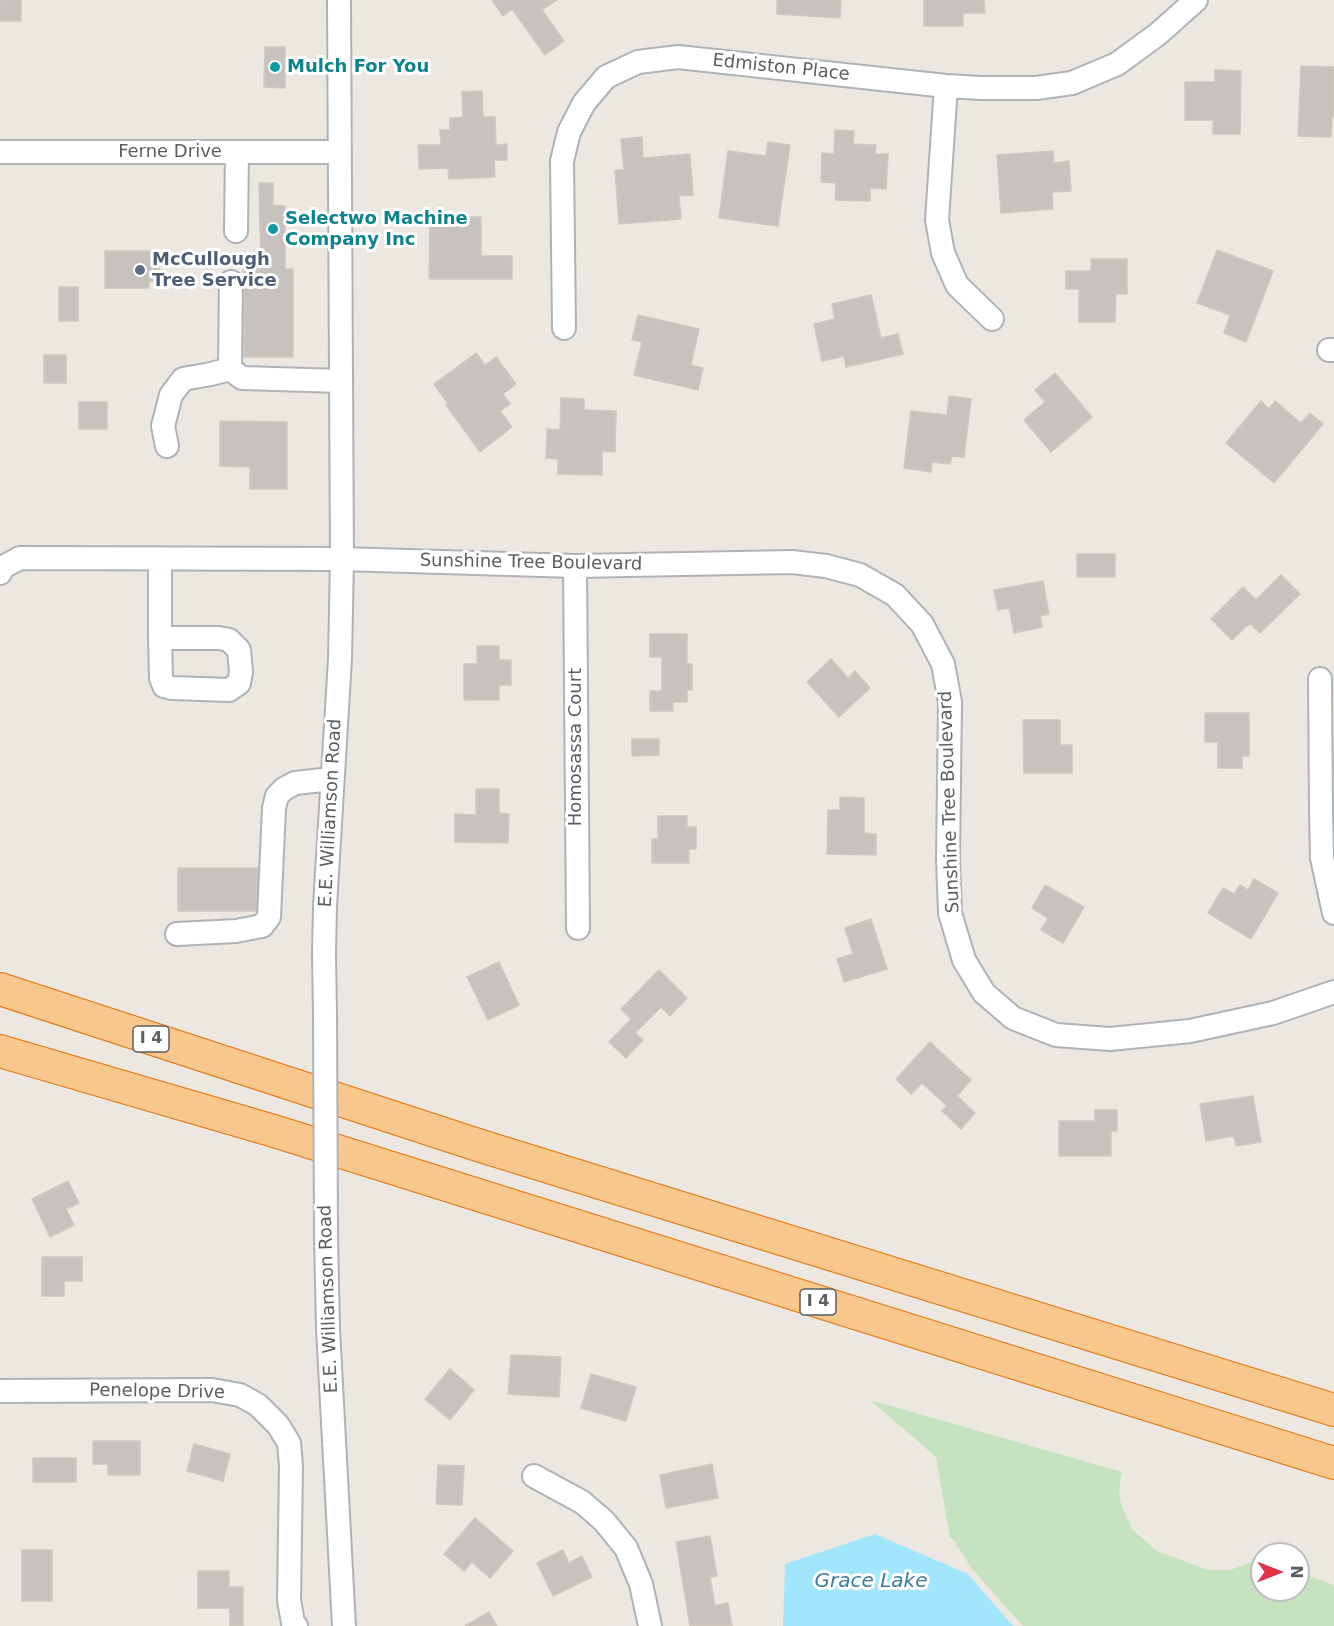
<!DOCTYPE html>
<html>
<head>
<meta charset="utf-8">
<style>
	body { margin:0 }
	#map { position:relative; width:1334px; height:1626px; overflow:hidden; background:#ece7e1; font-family:"DejaVu Sans",sans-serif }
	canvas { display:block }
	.north { position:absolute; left:1250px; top:1542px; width:60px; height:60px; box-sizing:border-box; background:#fff; border:2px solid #bdbfc0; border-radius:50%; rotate:90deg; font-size:16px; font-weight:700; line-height:24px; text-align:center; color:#5a5f61 }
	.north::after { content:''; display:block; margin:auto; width:21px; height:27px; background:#e13248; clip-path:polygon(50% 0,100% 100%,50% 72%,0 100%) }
</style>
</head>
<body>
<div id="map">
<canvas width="1334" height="1626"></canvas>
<div class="north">N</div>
</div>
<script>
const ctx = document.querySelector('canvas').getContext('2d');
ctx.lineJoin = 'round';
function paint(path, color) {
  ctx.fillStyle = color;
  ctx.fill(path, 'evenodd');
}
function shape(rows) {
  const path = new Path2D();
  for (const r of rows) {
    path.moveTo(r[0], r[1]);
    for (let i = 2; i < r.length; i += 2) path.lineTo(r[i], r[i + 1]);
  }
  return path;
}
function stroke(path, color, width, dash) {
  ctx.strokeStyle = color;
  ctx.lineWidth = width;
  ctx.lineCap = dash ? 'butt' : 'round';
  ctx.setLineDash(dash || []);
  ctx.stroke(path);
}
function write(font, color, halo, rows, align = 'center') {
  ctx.font = font + ' "DejaVu Sans",sans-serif';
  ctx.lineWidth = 6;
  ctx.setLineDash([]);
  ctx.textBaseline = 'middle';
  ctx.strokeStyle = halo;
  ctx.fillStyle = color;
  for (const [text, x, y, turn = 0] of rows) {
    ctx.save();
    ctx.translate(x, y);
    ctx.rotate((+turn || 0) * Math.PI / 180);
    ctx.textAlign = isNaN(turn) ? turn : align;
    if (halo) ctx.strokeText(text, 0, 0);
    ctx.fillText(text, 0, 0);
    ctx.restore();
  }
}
const green = shape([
	[870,1400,1122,1472,1119,1490,1121,1504,1132,1529,1157,1551,1208,1570,1230,1570,1255,1561,1262,1562,1262,1590,1298,1590,1298,1572,1334,1585,1334,1626,1023,1626,972,1569,953,1539,950,1538,936,1457]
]);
const water = shape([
	[875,1534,968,1574,1013,1626,783,1626,785,1564]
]);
const building = shape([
	[0,0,21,0,21,21,0,21,0,0],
	[492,0,557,0,542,10,564,41,545,55,512,9,503,16,492,0],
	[777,0,841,0,840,18,777,14,777,0],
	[924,0,984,0,985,13,963,13,963,26,924,26,924,0],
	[265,47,285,47,285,88,264,87,265,47],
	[1301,66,1334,67,1334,117,1332,117,1331,137,1298,136,1301,66],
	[1215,70,1241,71,1240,134,1213,134,1213,120,1185,120,1185,82,1215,82,1215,70],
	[482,91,483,117,495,117,496,145,507,144,507,160,494,160,495,177,449,179,448,168,419,169,418,145,441,145,440,130,450,130,450,118,463,117,462,92,482,91],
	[835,130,854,131,853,144,876,145,875,154,888,154,886,189,870,188,870,201,835,200,836,183,821,182,822,153,834,154,835,130],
	[642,137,643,158,690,154,693,195,679,196,681,219,619,224,615,170,624,170,621,139,642,137],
	[768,142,790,145,778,226,719,218,728,151,766,156,768,142],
	[1053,151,1054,163,1069,161,1071,191,1052,192,1053,209,1001,213,997,155,1053,151],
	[259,183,273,183,273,205,285,206,285,269,293,269,293,357,244,357,244,282,243,269,261,269,259,183],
	[430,217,481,217,481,256,512,256,512,279,429,279,430,217],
	[1217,250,1273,271,1246,342,1224,333,1230,315,1197,303,1217,250],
	[105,251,159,251,159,281,149,281,149,288,105,288,105,251],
	[1091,259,1127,259,1127,294,1116,294,1115,322,1079,322,1079,289,1066,289,1066,271,1091,271,1091,259],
	[59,287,78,287,78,321,59,321,59,287],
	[871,295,881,338,898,334,903,354,846,367,844,356,822,361,814,324,835,319,832,304,871,295],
	[638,315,699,329,691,365,703,368,698,390,634,375,642,342,632,340,638,315],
	[476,353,485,365,496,357,516,384,503,394,510,404,500,411,512,427,480,452,446,405,448,404,434,384,476,353],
	[44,355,66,355,66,383,44,383,44,355],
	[1055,373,1092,417,1051,452,1024,420,1045,402,1035,390,1055,373],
	[949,396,971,399,964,457,952,456,950,464,932,462,931,472,904,468,911,411,947,415,949,396],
	[561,398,584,399,584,410,616,411,615,452,602,451,602,475,558,474,558,459,546,458,547,429,560,430,561,398],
	[1261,401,1269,409,1275,401,1301,423,1310,413,1323,424,1274,483,1226,443,1261,401],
	[79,402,107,402,107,429,79,429,79,402],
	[220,421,287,422,287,489,250,489,250,467,220,466,220,421],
	[1077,554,1115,554,1115,577,1077,577,1077,554],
	[1281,575,1300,594,1260,633,1250,623,1232,640,1211,619,1243,587,1256,600,1281,575],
	[1043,581,1049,614,1040,616,1042,627,1014,633,1009,608,998,610,994,590,1043,581],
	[650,634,687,634,687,664,692,664,692,690,687,690,687,702,673,702,673,711,650,711,650,691,662,691,662,657,650,657,650,634],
	[477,646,499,646,499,660,511,660,511,685,499,685,499,700,464,700,464,664,477,664,477,646],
	[831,659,848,678,855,671,870,688,839,717,807,682,831,659],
	[1205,713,1249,713,1249,756,1242,756,1242,768,1218,768,1218,742,1205,742,1205,713],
	[1023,720,1060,720,1060,745,1072,745,1072,773,1024,773,1023,720],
	[632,739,659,739,659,755,632,756,632,739],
	[476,789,499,789,499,813,509,814,508,843,455,842,455,814,476,815,476,789],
	[840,797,864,798,864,833,876,834,876,855,827,854,828,810,840,810,840,797],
	[658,816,687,816,687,827,696,827,696,849,689,849,689,863,652,863,652,839,658,839,658,816],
	[178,868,258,868,256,911,178,911,178,868],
	[1254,879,1278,893,1251,939,1208,913,1223,888,1234,894,1240,885,1248,890,1254,879],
	[1045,885,1084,907,1063,943,1041,930,1048,918,1032,908,1045,885],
	[871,919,887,969,844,982,837,959,853,954,845,928,871,919],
	[499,962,519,1005,488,1020,467,977,499,962],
	[659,970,687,998,670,1016,661,1007,635,1033,643,1040,626,1058,609,1042,631,1019,621,1009,659,970],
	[930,1042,971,1080,957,1096,975,1113,961,1129,942,1111,947,1106,922,1083,911,1094,896,1079,930,1042],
	[1253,1096,1261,1142,1236,1146,1234,1136,1206,1141,1200,1104,1253,1096],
	[1095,1110,1117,1110,1117,1131,1111,1131,1111,1156,1059,1156,1059,1121,1095,1121,1095,1110],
	[68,1181,79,1203,66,1209,74,1225,50,1237,32,1199,68,1181],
	[42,1257,82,1257,82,1281,64,1281,64,1296,42,1296,42,1257],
	[511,1355,561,1357,559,1397,508,1394,511,1355],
	[450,1369,474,1390,450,1420,425,1399,450,1369],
	[591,1374,636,1387,626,1421,581,1408,591,1374],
	[93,1441,140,1441,140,1475,108,1475,108,1464,93,1464,93,1441],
	[194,1444,230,1454,223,1481,187,1471,194,1444],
	[33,1458,76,1458,76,1482,33,1482,33,1458],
	[712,1464,718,1498,666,1508,660,1475,712,1464],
	[438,1465,464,1466,462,1505,436,1504,438,1465],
	[475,1518,513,1551,490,1578,472,1562,464,1571,444,1554,475,1518],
	[710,1536,717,1576,710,1577,715,1606,728,1603,732,1626,690,1626,676,1542,710,1536],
	[22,1550,52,1550,52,1601,22,1601,22,1550],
	[563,1550,569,1563,582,1556,592,1577,553,1596,537,1563,563,1550],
	[198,1571,229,1571,229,1587,243,1587,243,1626,230,1626,230,1608,198,1608,198,1571],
	[489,1612,497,1626,465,1626,489,1612]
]);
const minor = shape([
	[946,86,937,220,943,253,957,285,992,319],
	[0,152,340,152],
	[236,231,237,152],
	[231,282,230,369,242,378,341,381],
	[564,328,562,161,569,132,584,103,606,77,638,62,678,57,946,86,981,88,1036,88,1072,83,1117,64,1158,34,1196,0],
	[1329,350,1334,350],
	[167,446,163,426,171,395,183,379,211,374,230,369],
	[575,566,578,928],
	[0,573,3,567,20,558,342,559,575,566,792,562,826,566,860,575,895,595,922,624,943,664,950,702,948,861,950,913,964,960,984,993,1013,1018,1056,1035,1110,1039,1190,1031,1273,1013,1334,992],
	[160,638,219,638,229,640,239,650,241,672,239,683,229,690,172,688,164,686,161,678,160,638,160,559],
	[1320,679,1321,811,1322,858,1334,913],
	[177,934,236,931,262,926,269,917,274,808,277,796,284,789,295,783,332,779],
	[325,1015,324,953,325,906,340,659,342,559,339,0],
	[326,1234,328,1329,344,1626],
	[0,1391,212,1390,240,1395,258,1405,278,1425,289,1443,291,1466,289,1600,293,1623,296,1626],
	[534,1476,582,1502,604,1521,626,1548,641,1584,650,1626]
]);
const highway = shape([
	[0,989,481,1146,1334,1410],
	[0,1051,274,1131,1334,1463]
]);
const minorBridge = shape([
	[325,1015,326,1234]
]);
const markers = [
	[275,67,6,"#0f9aa8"],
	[273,229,6,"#0f9aa8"],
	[140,270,6,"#5c6f8a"]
];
const shields = [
	[151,1039,36],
	[818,1302,36]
];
const shieldNames = [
	["I 4",151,1039],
	["I 4",818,1302]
];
const cultureNames = [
	["Mulch For You",287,67],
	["Selectwo Machine",285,219],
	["Company Inc",285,240]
];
const streetNames = [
	["Edmiston Place",781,68,6],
	["Ferne Drive",170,152],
	["Sunshine Tree Boulevard",531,563,1],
	["Homosassa Court",576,747,-90],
	["Sunshine Tree Boulevard",950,802,-92],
	["E.E. Williamson Road",331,813,-87],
	["E.E. Williamson Road",329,1299,-92],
	["Penelope Drive",157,1392,1]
];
const serviceNames = [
	["McCullough",152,260],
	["Tree Service",152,281]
];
const waterNames = [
	["Grace Lake",871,1582]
];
paint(green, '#c5e3be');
paint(water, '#a2e6fb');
paint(building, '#c7c2bd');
stroke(building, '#d0c8c0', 1.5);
stroke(minor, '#afb3b6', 26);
stroke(highway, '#e3730a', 34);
stroke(minor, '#fff', 22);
stroke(highway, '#f8c78c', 32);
stroke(minorBridge, '#afb3b6', 26, []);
stroke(minorBridge, '#fff', 22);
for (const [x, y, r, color] of markers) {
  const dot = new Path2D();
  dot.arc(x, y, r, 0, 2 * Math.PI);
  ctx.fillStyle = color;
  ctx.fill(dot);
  stroke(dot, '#fff', 2);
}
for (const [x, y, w] of shields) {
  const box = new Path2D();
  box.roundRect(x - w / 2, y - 13, w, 26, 4.5);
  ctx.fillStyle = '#fff';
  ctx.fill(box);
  stroke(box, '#5a5f61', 1.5);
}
write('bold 16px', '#5a5f61', null, shieldNames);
write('bold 18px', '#0d838f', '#fff', cultureNames, 'left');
write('18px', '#5a5f61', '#fff', streetNames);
write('bold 18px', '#4e5e75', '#fff', serviceNames, 'left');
write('italic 20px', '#3b7d9b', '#fff', waterNames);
</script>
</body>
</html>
